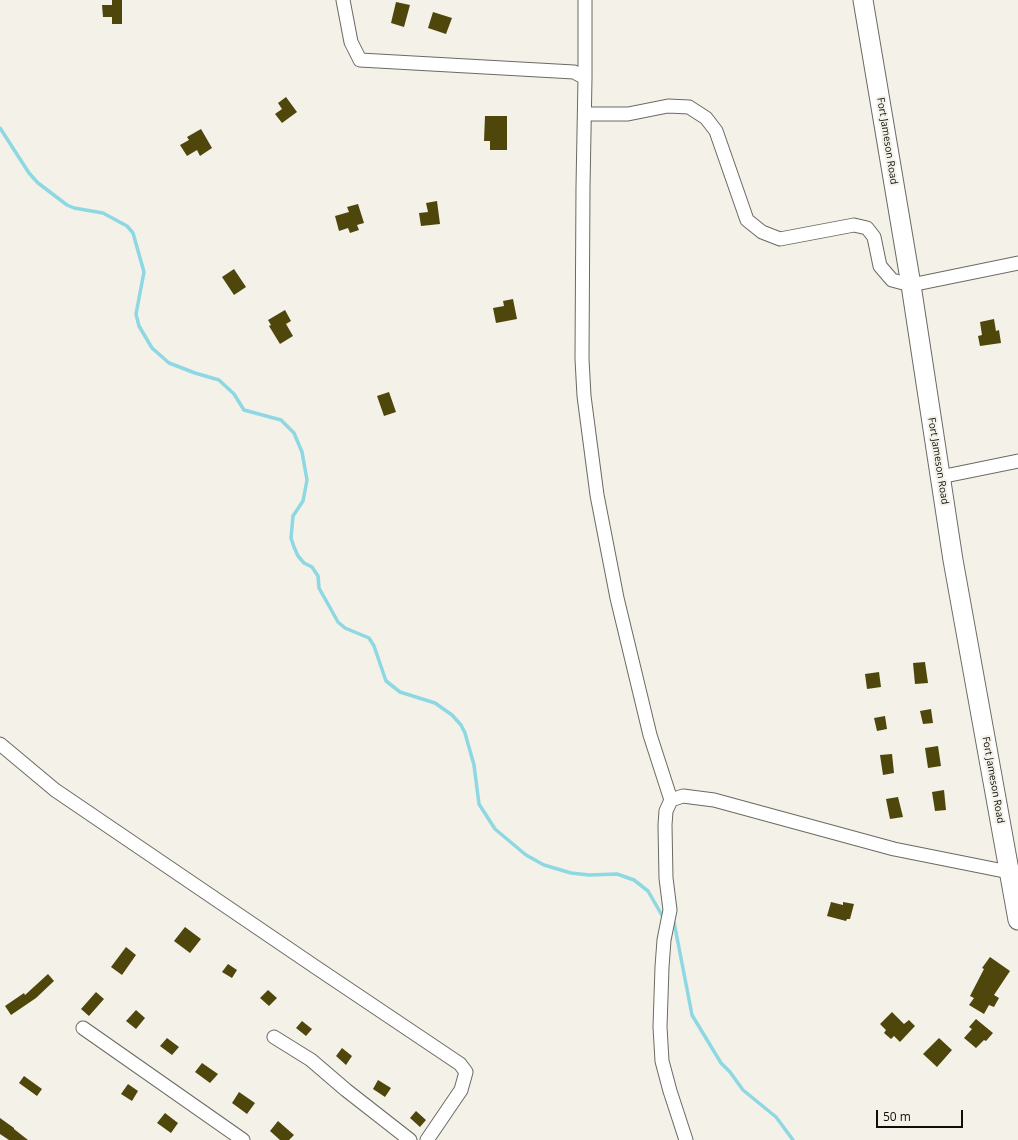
<!DOCTYPE html>
<html>
<head>
<meta charset="utf-8">
<style>
	body { margin:0 }
	#map { position:relative; width:1018px; height:1140px; overflow:hidden; background:#f3f1e8; font-family:"Open Sans",sans-serif }
	canvas { display:block }
	.scale { position:absolute; left:876px; top:1110px; width:87px; height:18px; box-sizing:border-box; border:2px solid #0d0d0a; border-top:0; padding-left:5px; font-size:12px; line-height:14px; white-space:nowrap; color:#0d0d0a; -webkit-text-stroke:3px #f3f1e8; paint-order:stroke }
</style>
</head>
<body>
<div id="map">
<canvas width="1018" height="1140"></canvas>
<div class="scale">50 m</div>
</div>
<script>
const ctx = document.querySelector('canvas').getContext('2d');
ctx.lineJoin = 'round';
function shape(rows) {
  const path = new Path2D();
  for (const r of rows) {
    path.moveTo(r[0], r[1]);
    for (let i = 2; i < r.length; i += 2) path.lineTo(r[i], r[i + 1]);
  }
  return path;
}
function stroke(path, color, width, dash) {
  ctx.strokeStyle = color;
  ctx.lineWidth = width;
  ctx.lineCap = dash ? 'butt' : 'round';
  ctx.setLineDash(dash || []);
  ctx.stroke(path);
}
function paint(path, color) {
  ctx.fillStyle = color;
  ctx.fill(path, 'evenodd');
}
function write(font, color, halo, rows, align = 'center') {
  ctx.font = font + ' "Open Sans",sans-serif';
  ctx.lineWidth = 4;
  ctx.setLineDash([]);
  ctx.textBaseline = 'middle';
  ctx.strokeStyle = halo;
  ctx.fillStyle = color;
  for (const [text, x, y, turn = 0] of rows) {
    ctx.save();
    ctx.translate(x, y);
    ctx.rotate((+turn || 0) * Math.PI / 180);
    ctx.textAlign = isNaN(turn) ? turn : align;
    if (halo) ctx.strokeText(text, 0, 0);
    ctx.fillText(text, 0, 0);
    ctx.restore();
  }
}
const stream = shape([
	[0,128,29,173,38,183,67,205,74,208,103,213,127,226,133,233,144,272,136,314,139,326,152,348,169,363,195,373,219,380,234,394,244,410,281,420,294,433,302,452,307,480,303,501,293,516,291,538,294,547,298,556,304,563,312,567,318,576,319,588,338,622,345,628,369,638,374,646,386,681,400,692,435,703,452,715,461,725,465,733,474,765,479,804,495,829,526,855,544,865,571,873,589,875,617,874,634,880,648,891,663,917],
	[674,922,692,1015,721,1063,730,1072,743,1090,776,1117,793,1140]
]);
const building = shape([
	[112,0,122,0,122,24,112,24,112,17,103,17,102,5,112,5],
	[396,2,410,5,404,27,391,23],
	[433,12,452,18,446,34,428,28],
	[286,97,297,112,282,123,275,114,282,109,278,103],
	[485,116,507,116,507,150,490,150,490,141,484,141],
	[201,129,212,148,200,156,197,150,187,156,180,145,189,140,187,137],
	[437,201,440,224,421,226,419,213,428,212,426,203],
	[358,204,364,223,357,225,359,230,350,233,348,228,339,231,335,216,349,212,347,207],
	[234,269,246,287,234,295,222,277],
	[513,299,517,319,496,323,493,308,504,306,503,301],
	[285,310,291,321,286,324,293,336,280,344,269,326,271,325,268,320],
	[994,319,996,331,999,330,1001,343,980,346,978,336,982,335,980,322],
	[389,392,396,412,384,416,377,396],
	[925,662,928,683,915,684,913,663],
	[879,672,881,687,867,689,865,674],
	[931,709,933,723,923,724,920,711],
	[885,716,887,729,877,731,874,718],
	[938,746,941,766,928,768,925,748],
	[892,754,894,773,883,775,880,755],
	[944,790,946,810,935,811,932,792],
	[898,797,903,817,890,819,886,799],
	[831,902,843,905,843,902,854,904,850,919,847,919,846,921,827,916],
	[185,927,201,939,190,953,174,941],
	[126,947,136,955,122,975,111,967],
	[990,957,1010,971,994,995,999,998,994,1007,989,1005,984,1014,969,1005,974,998,970,996,984,969,982,968],
	[228,964,237,970,232,978,222,972],
	[48,974,54,981,36,998,11,1015,5,1006,24,993,25,995],
	[268,990,277,998,269,1006,260,998],
	[96,992,104,999,89,1016,81,1009],
	[136,1010,145,1018,136,1029,126,1021],
	[892,1012,904,1024,909,1020,915,1026,900,1042,894,1036,891,1039,884,1033,886,1030,880,1024],
	[976,1019,993,1033,986,1041,984,1040,976,1048,964,1038,972,1029,969,1027],
	[302,1021,312,1029,306,1036,296,1028],
	[167,1038,179,1047,172,1055,160,1046],
	[939,1038,952,1050,937,1067,923,1054],
	[342,1048,352,1056,346,1065,336,1056],
	[202,1063,218,1074,210,1083,195,1072],
	[24,1076,42,1089,37,1096,19,1083],
	[378,1080,391,1088,385,1097,373,1089],
	[128,1084,138,1091,132,1101,121,1094],
	[239,1092,255,1103,247,1114,232,1103],
	[416,1111,426,1120,420,1127,410,1118],
	[165,1113,178,1123,171,1133,157,1123],
	[0,1118,14,1128,14,1129,28,1140,9,1140,0,1134],
	[278,1121,294,1135,289,1140,280,1140,270,1131]
]);
const street = shape([
	[343,0,351,42,360,60,574,72,585,78],
	[585,0,585,78,583,187,582,359,584,396,597,495,617,598,650,735,671,800],
	[585,114,628,114,668,106,689,107,706,118,716,131,747,220,762,232,780,239,854,225,867,228,874,237,880,266,892,280,911,285,1018,263],
	[940,477,1018,461],
	[0,744,55,790,314,966,460,1064,466,1072,461,1090,427,1140],
	[83,1028,243,1140],
	[274,1037,311,1060,346,1090,410,1140],
	[686,1140,670,1091,662,1061,660,1027,662,967,664,940,670,910,666,878,665,825,666,811,671,800,683,796,714,800,894,849,1009,872]
]);
const secondary = shape([
	[863,0,911,285,953,560,1018,920]
]);
const streetNames = [
	["Fort Jameson Road",887,141,81],
	["Fort Jameson Road",938,461,81],
	["Fort Jameson Road",993,780,80]
];
stroke(stream, '#8dd8e2', 3.5);
paint(building, '#4f460b');
stroke(street, '#6b6a62', 15);
stroke(secondary, '#6b6a62', 21);
stroke(street, '#fff', 13);
stroke(secondary, '#fff', 19);
write('10px', '#0d0d0a', '#f3f1e8', streetNames);
</script>
</body>
</html>
